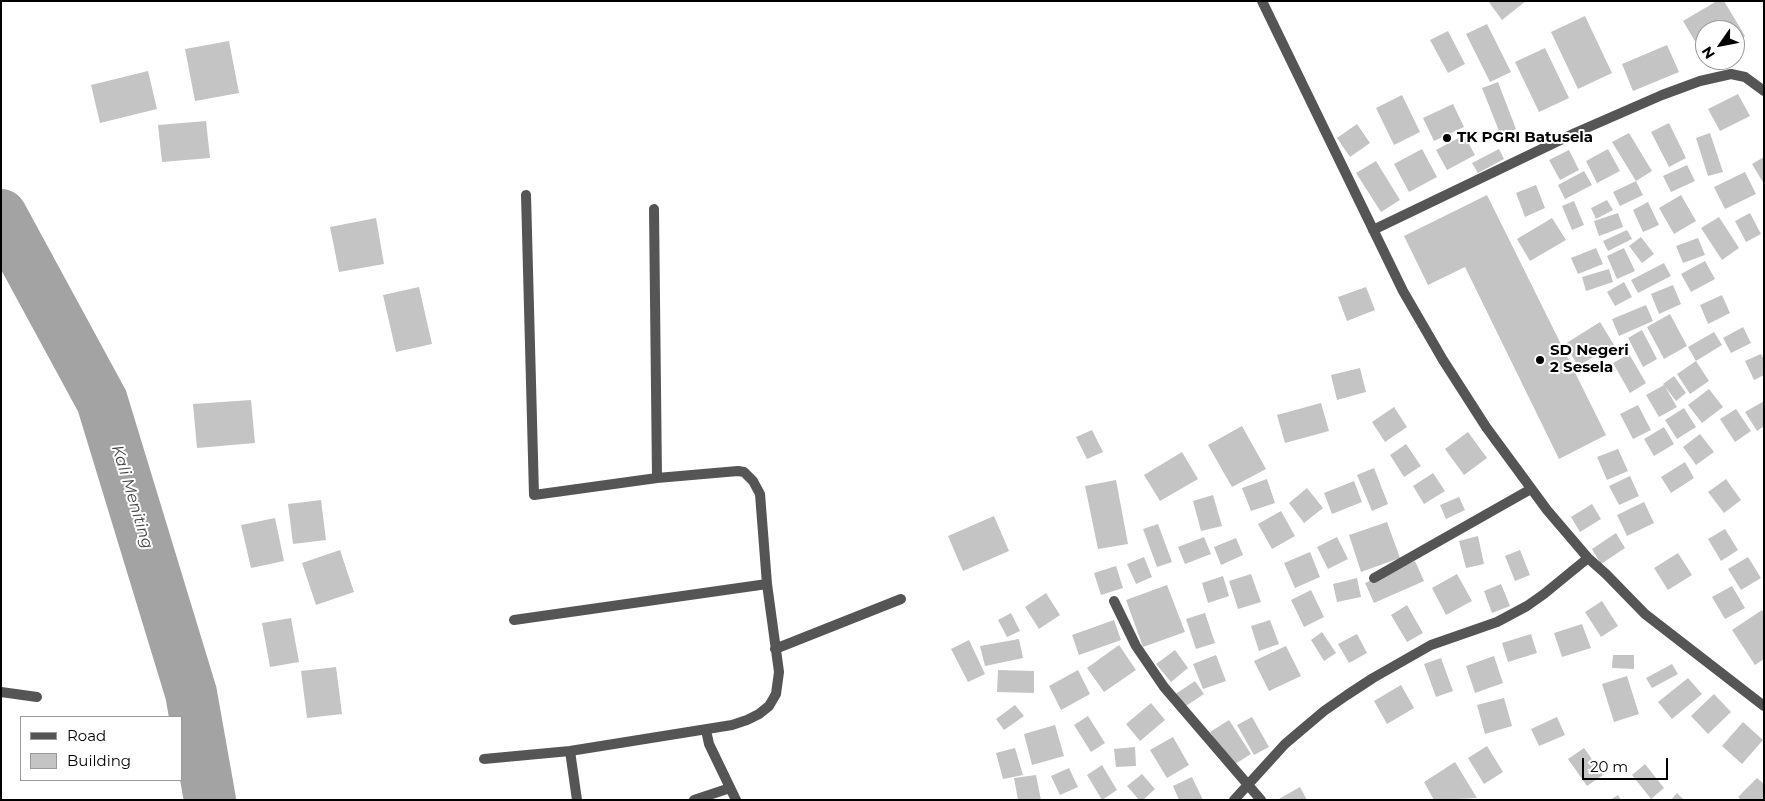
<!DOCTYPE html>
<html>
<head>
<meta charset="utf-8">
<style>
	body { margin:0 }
	#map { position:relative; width:1765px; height:801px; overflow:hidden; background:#fff; font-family:Montserrat,sans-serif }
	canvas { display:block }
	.frame { position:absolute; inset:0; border:2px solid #000; pointer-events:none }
	.legend { position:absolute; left:20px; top:716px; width:162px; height:65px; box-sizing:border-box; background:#fff; border:1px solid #999; margin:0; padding:6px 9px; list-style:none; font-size:15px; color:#000 }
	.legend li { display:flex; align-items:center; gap:10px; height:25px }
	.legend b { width:25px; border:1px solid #999 }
	.north { position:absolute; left:1695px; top:20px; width:50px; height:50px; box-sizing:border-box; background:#fff; border:1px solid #999; border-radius:50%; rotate:237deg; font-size:14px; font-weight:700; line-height:20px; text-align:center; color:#000 }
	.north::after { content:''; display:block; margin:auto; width:18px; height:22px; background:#000; clip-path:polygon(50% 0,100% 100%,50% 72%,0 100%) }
	.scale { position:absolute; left:1582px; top:758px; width:86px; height:22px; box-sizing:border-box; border:2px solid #000; border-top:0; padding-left:6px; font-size:15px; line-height:18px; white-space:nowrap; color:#000; -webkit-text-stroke:4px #fff; paint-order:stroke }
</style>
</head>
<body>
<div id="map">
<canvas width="1765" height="801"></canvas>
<div class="frame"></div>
<ul class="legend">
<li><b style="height:6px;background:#555"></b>Road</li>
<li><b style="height:14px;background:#c4c4c4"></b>Building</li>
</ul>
<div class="north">N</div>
<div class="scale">20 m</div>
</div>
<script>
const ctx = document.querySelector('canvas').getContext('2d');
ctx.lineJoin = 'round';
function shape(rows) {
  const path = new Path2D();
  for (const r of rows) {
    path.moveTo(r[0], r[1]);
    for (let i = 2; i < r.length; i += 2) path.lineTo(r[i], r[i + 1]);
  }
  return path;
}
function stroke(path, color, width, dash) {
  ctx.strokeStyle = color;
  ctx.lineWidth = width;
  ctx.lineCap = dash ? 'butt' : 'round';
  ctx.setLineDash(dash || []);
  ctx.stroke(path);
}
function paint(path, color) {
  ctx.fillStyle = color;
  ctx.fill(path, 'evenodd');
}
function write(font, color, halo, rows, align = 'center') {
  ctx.font = font + ' Montserrat,sans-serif';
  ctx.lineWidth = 4;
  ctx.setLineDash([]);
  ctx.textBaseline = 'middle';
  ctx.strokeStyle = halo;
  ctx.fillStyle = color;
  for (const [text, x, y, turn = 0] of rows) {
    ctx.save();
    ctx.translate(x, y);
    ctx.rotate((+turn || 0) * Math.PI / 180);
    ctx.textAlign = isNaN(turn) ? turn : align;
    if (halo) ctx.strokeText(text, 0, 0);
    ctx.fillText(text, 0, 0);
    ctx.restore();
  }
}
const river = shape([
	[1,215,102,401,191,693,210,800]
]);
const building = shape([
	[1488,1,1526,1,1502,20],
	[1717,1,1724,1,1745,36,1735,43,1735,30,1705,30,1705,58,1683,21],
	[1585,16,1612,73,1578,89,1551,32],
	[1487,24,1511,72,1490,82,1466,34],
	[1448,31,1465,64,1448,73,1430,40],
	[229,41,239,93,195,101,185,49],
	[1667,45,1679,72,1633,91,1622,64],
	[1545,48,1569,98,1539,112,1515,62],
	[148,71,157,109,100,123,91,85],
	[1498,82,1516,129,1501,136,1482,88],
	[1738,94,1750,116,1720,131,1708,109],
	[1402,95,1420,132,1394,145,1376,108],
	[1453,104,1464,127,1434,141,1423,118],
	[206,121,210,158,162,162,158,125],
	[1669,123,1686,158,1669,167,1651,132],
	[1357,124,1370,143,1350,157,1337,138],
	[1629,133,1652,171,1636,181,1612,142],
	[1710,133,1723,172,1708,176,1696,138],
	[1464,135,1475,155,1447,170,1436,150],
	[1422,149,1437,177,1409,192,1394,164],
	[1499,149,1504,159,1478,173,1472,163],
	[1608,149,1620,171,1597,183,1586,161],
	[1569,150,1579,170,1560,180,1549,160],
	[1764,157,1764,184,1752,164],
	[1376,161,1400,200,1381,212,1356,173],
	[1687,165,1695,181,1671,192,1663,176],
	[1584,171,1592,185,1565,199,1558,185],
	[1745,172,1756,194,1725,209,1714,187],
	[1636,181,1643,195,1620,206,1613,192],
	[1536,185,1545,208,1525,217,1516,193],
	[1487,195,1606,435,1559,459,1465,267,1428,285,1404,236],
	[1681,195,1696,221,1674,234,1659,208],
	[1607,200,1613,210,1596,219,1591,208],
	[1574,201,1584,225,1572,230,1562,206],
	[1648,202,1659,225,1643,232,1633,210],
	[1618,213,1623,227,1599,236,1594,221],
	[1750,213,1761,234,1746,242,1735,221],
	[1719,217,1739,248,1722,260,1701,228],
	[376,218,384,264,339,272,330,227],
	[1552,218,1566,240,1530,261,1517,239],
	[1627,230,1632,239,1608,251,1603,241],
	[1641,237,1654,254,1642,263,1629,246],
	[1698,238,1705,255,1683,263,1676,246],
	[1596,248,1603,264,1578,274,1571,258],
	[1624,248,1635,271,1617,279,1607,256],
	[1705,261,1715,279,1691,292,1681,274],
	[1664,263,1671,276,1638,293,1631,280],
	[1609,269,1613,282,1586,291,1582,277],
	[1624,282,1632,297,1615,306,1607,292],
	[1673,285,1681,304,1659,314,1651,294],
	[419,287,432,344,396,352,383,295],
	[1366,287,1375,310,1347,321,1338,297],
	[1722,295,1730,313,1708,324,1700,305],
	[1646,305,1653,321,1619,336,1612,319],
	[1670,314,1687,346,1664,359,1647,327],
	[1600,322,1614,345,1578,366,1565,344],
	[1743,327,1751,343,1731,353,1723,338],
	[1642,330,1657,359,1643,367,1628,338],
	[1714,332,1722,345,1696,361,1688,347],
	[1629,354,1646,383,1630,393,1613,363],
	[1761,354,1764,359,1764,375,1754,380,1745,361],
	[1696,361,1709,381,1690,394,1677,374],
	[1360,368,1366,392,1337,400,1331,375],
	[1674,376,1686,393,1676,401,1663,384],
	[1664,385,1677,407,1659,417,1646,395],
	[1709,389,1723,407,1702,423,1688,405],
	[251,400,255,443,197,448,193,404],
	[1764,401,1764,426,1757,431,1745,412],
	[1321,403,1329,431,1285,443,1277,415],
	[1638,405,1651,430,1633,439,1620,414],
	[1394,407,1407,427,1385,442,1372,422],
	[1684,408,1696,427,1677,439,1665,420],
	[1736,409,1751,431,1735,442,1720,419],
	[1242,426,1266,469,1232,487,1208,445],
	[1664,427,1674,444,1654,456,1644,439],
	[1092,430,1103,452,1087,459,1076,437],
	[1468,432,1487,458,1464,475,1445,449],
	[1700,434,1714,452,1696,465,1683,447],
	[1406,444,1421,466,1404,477,1390,455],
	[1618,449,1628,471,1607,480,1597,457],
	[1182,452,1198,479,1160,501,1144,475],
	[1685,462,1694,478,1671,493,1661,477],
	[1374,468,1388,504,1372,511,1357,475],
	[1433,473,1445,491,1424,504,1413,486],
	[1630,476,1639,496,1619,505,1609,486],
	[1267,479,1275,503,1251,511,1242,488],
	[1726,479,1741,500,1724,513,1708,492],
	[1116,480,1128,544,1098,549,1085,486],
	[1354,481,1362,502,1332,514,1324,493],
	[1307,488,1323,508,1304,523,1289,503],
	[1213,495,1222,526,1201,531,1193,501],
	[1459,497,1465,510,1446,519,1440,505],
	[321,500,326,540,293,544,288,504],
	[1644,502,1654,523,1627,536,1617,515],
	[1592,504,1601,519,1580,532,1571,517],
	[1281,511,1295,536,1272,549,1258,524],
	[994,516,1009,551,963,571,948,536],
	[275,518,284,561,251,568,241,525],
	[1387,522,1400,558,1361,572,1349,535],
	[1158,524,1172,562,1157,567,1143,529],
	[1725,529,1738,550,1721,561,1708,539],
	[1616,533,1625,548,1601,564,1592,549],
	[1478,536,1484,564,1466,568,1459,541],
	[1204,537,1211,554,1185,564,1178,547],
	[1337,537,1348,559,1328,569,1317,547],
	[1236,538,1243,555,1221,565,1214,547],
	[340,550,354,592,316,605,302,563],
	[1520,550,1530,575,1515,581,1505,556],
	[1310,552,1320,577,1295,588,1284,563],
	[1678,553,1692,575,1668,590,1654,568],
	[1144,557,1152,577,1136,584,1127,564],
	[1748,557,1761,578,1741,590,1728,569],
	[1415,561,1424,581,1374,603,1365,583],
	[1116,566,1123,588,1101,595,1094,573],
	[1251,574,1261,602,1238,609,1229,581],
	[1457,574,1472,601,1446,615,1432,588],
	[1223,576,1229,596,1208,603,1202,583],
	[1357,578,1361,597,1337,602,1333,584],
	[1501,584,1510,606,1492,613,1484,591],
	[1167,585,1185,632,1143,647,1126,600],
	[1732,586,1745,608,1725,619,1712,597],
	[1311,590,1324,617,1304,627,1291,600],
	[1046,593,1060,615,1039,629,1025,607],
	[1602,601,1618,626,1601,637,1585,612],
	[1407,605,1423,633,1407,642,1391,615],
	[1762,610,1764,613,1764,659,1755,665,1732,630],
	[1011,613,1020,631,1007,637,998,620],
	[1205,613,1215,643,1196,649,1186,619],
	[291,618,299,662,270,667,262,623],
	[1114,620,1121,640,1079,655,1072,635],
	[1270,620,1279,644,1259,651,1251,626],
	[1582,624,1591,648,1562,657,1554,633],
	[1322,632,1336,653,1324,661,1311,640],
	[1357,634,1367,653,1349,663,1338,644],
	[1531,634,1537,653,1508,662,1502,643],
	[1019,639,1023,658,985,666,980,646],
	[969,640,985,674,968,682,951,649],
	[1119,645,1136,670,1104,692,1087,668],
	[1286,646,1301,676,1269,691,1254,661],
	[1175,650,1188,668,1171,682,1156,664],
	[1216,655,1226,681,1203,689,1193,664],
	[1613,655,1634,655,1634,669,1612,668],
	[1494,656,1503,683,1475,693,1466,666],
	[1441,658,1453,691,1436,697,1424,664],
	[1672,664,1678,674,1652,688,1646,678],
	[336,667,342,714,307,718,301,671],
	[998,670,1034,671,1034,693,997,692],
	[1078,670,1090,694,1061,710,1049,686],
	[1627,676,1639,714,1614,722,1602,684],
	[1688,678,1702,694,1672,719,1658,702],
	[1195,681,1204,694,1183,708,1174,695],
	[1401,685,1414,708,1387,724,1374,701],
	[1714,694,1731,712,1708,734,1691,716],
	[1504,698,1512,726,1485,734,1477,705],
	[1151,703,1165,720,1140,741,1126,724],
	[1015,705,1024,716,1004,730,996,719],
	[1088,716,1105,743,1091,752,1074,725],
	[1252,717,1269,747,1254,755,1237,725],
	[1557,717,1565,735,1539,746,1531,729],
	[1229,720,1251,754,1232,766,1210,732],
	[1743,722,1763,740,1742,764,1722,746],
	[1055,725,1064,756,1032,765,1024,734],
	[1173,737,1189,765,1167,778,1150,750],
	[1487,746,1503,772,1484,784,1468,758],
	[1135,747,1136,766,1116,767,1114,749],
	[1015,748,1023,775,1003,779,996,753],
	[1584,748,1603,775,1587,786,1568,759],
	[1455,762,1477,798,1434,800,1424,782],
	[1645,764,1664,788,1651,799,1632,775],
	[1102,765,1117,790,1102,800,1087,775],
	[1069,768,1078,787,1060,795,1051,776],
	[1142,774,1155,789,1143,800,1139,800,1127,786],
	[1036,775,1041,800,1018,800,1014,778],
	[1192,777,1203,800,1179,800,1173,786],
	[1757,778,1764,784,1764,797,1761,800,1741,800,1738,797],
	[1300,787,1307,800,1277,800],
	[1677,793,1684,800,1671,800],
	[1618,795,1621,800,1610,800]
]);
const minor = shape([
	[1262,1,1403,291,1443,360,1486,427,1547,510,1588,558,1606,574,1645,614,1764,706],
	[654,209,657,478],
	[1373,230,1575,133,1662,95,1700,81,1731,74,1745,77,1764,91],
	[1374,578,1531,489],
	[1114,601,1136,646,1164,687,1261,800],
	[514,620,767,584],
	[775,649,901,599],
	[1,692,37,697],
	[706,730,709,744,736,800],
	[570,751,577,800],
	[484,759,570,751,732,725,747,720,759,714,769,706,776,694,779,672,767,584,760,494,753,481,744,472,738,471,657,478,534,495,526,195],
	[694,800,730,788],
	[1234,800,1285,744,1324,711,1347,695,1373,678,1431,645,1497,622,1527,606,1544,594,1588,558]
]);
const markers = [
	[1447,138,5,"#000"],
	[1540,360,5,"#000"]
];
const poiNames = [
	["TK PGRI Batusela",1457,138],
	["SD Negeri",1550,351],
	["2 Sesela",1550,368]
];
const waterNames = [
	["Kali Meniting",132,497,73]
];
stroke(river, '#a3a3a3', 52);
paint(building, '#c4c4c4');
stroke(minor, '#555', 10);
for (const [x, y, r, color] of markers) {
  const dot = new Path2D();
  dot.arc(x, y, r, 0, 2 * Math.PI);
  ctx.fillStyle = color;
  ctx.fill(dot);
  stroke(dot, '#fff', 2);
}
write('bold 15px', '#000', '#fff', poiNames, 'left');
write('italic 16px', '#444', '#fff', waterNames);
</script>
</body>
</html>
